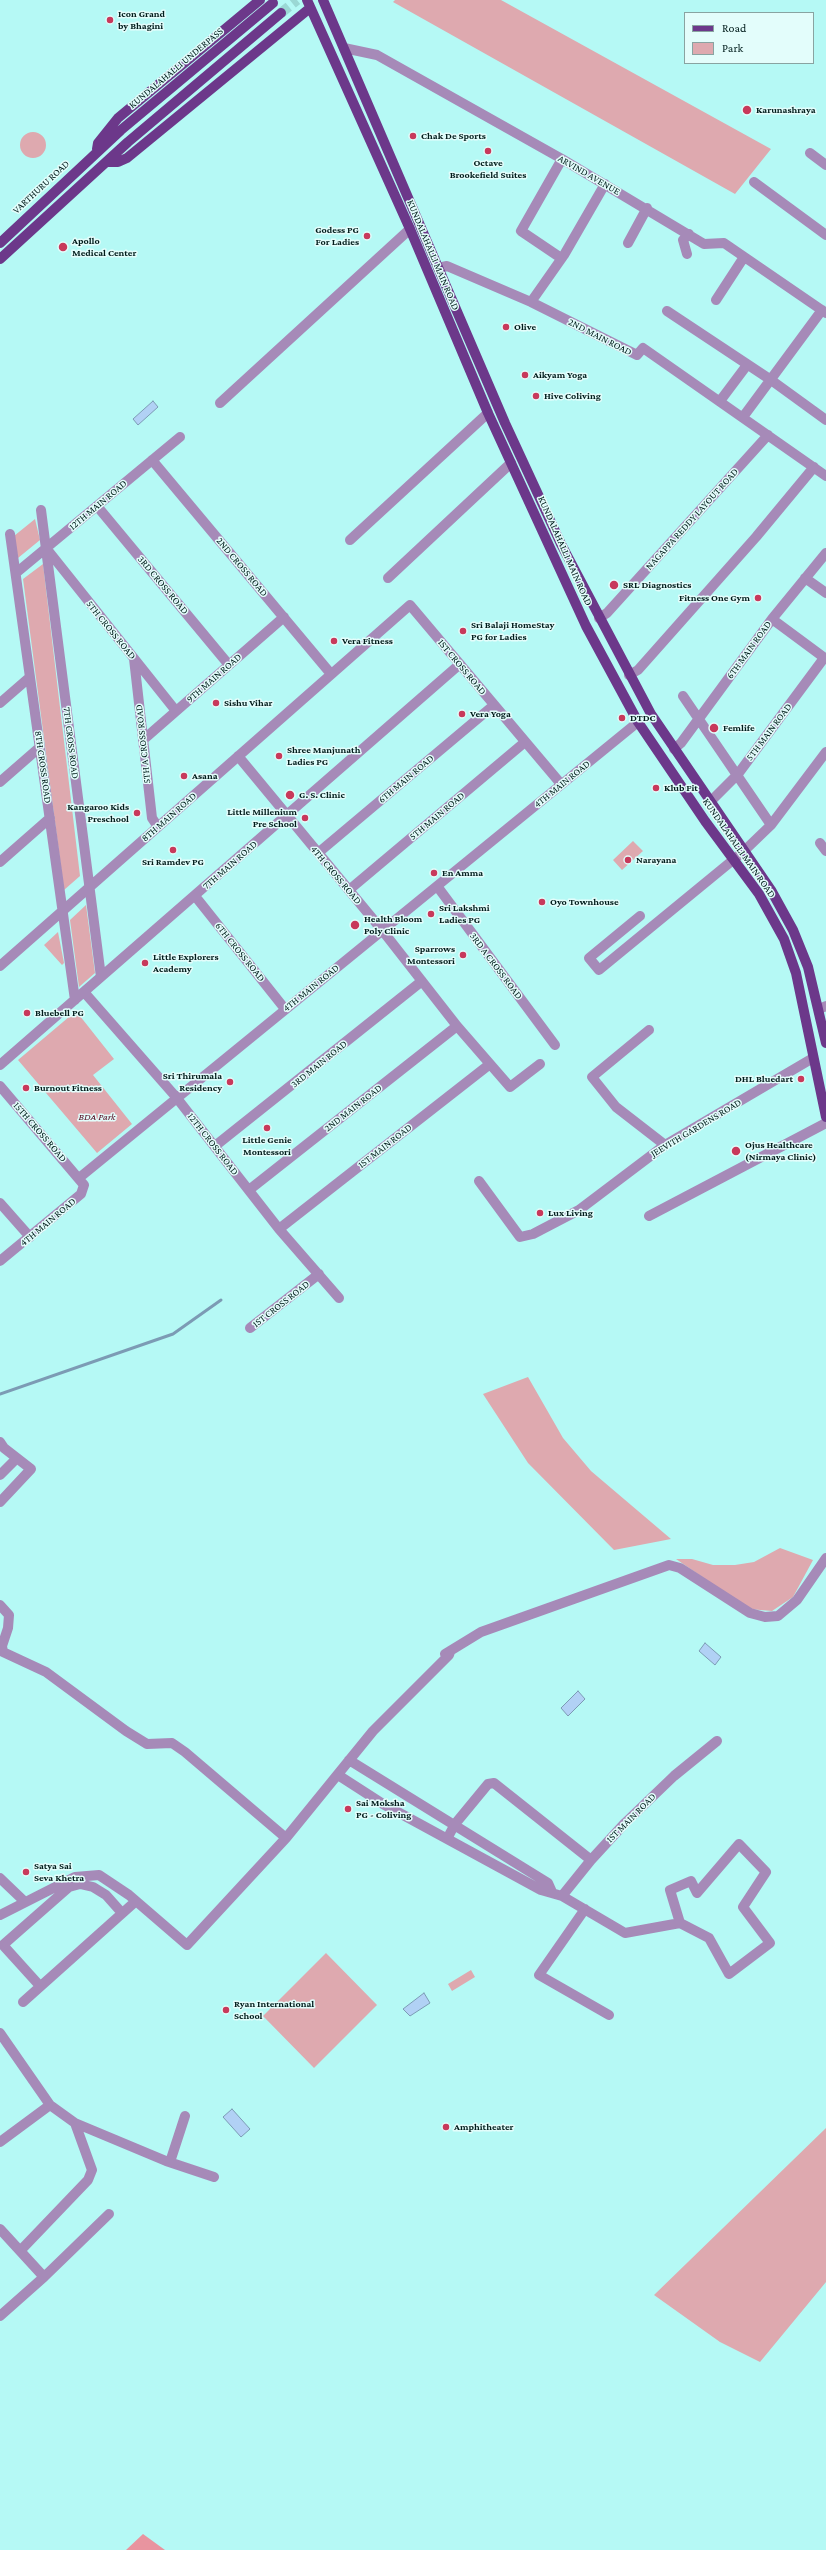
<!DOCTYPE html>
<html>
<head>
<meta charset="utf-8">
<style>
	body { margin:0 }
	#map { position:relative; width:826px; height:2550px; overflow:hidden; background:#b5f9f5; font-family:"Crimson Pro",serif }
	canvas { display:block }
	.legend { position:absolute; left:684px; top:12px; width:130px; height:52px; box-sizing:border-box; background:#e3fdfb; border:1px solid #89a3a1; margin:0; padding:5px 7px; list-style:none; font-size:12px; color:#011c1b }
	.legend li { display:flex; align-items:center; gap:8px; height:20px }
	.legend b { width:20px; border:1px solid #89a3a1 }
</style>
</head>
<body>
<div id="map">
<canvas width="826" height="2550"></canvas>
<ul class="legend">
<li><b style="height:5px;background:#6c388a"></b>Road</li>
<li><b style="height:11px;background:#dea9af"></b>Park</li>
</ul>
</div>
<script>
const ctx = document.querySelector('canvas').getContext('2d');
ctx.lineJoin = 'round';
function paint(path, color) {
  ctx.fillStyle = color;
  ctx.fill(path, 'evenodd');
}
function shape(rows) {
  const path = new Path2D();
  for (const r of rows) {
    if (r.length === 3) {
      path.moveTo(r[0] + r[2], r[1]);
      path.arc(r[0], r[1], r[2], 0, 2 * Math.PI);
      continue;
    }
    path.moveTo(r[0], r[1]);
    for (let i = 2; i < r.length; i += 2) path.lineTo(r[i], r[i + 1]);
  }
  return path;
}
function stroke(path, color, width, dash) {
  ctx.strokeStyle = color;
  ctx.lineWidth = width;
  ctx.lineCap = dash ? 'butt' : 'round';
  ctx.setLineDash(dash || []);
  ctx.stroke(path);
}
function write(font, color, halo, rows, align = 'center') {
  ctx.font = font + ' "Crimson Pro",serif';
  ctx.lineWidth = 3;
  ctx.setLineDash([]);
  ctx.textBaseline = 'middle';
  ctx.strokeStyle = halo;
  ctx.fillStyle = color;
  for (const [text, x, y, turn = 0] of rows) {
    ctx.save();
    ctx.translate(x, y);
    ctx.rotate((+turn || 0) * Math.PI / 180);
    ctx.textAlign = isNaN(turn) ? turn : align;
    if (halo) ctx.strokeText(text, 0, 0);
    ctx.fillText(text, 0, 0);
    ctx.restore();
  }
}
const green = shape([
	[395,0,501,0,771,149,735,194,393,2],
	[33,145,13],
	[35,519,40,540,18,558,14,536],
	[43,564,80,876,64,890,23,579],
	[633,841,643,851,622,870,613,860],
	[86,905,95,973,79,987,70,920],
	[58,932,64,963,62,965,44,945],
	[76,1011,114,1059,93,1075,132,1124,97,1153,18,1060],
	[528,1377,563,1438,591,1471,671,1539,614,1550,528,1463,483,1394],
	[780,1548,813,1560,793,1597,772,1611,749,1609,676,1559,692,1559,713,1565,735,1565,754,1562],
	[326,1953,377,2005,314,2068,263,2016],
	[471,1970,475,1977,452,1991,448,1984],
	[826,2128,826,2282,760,2362,720,2342,654,2295]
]);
const forest = shape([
	[143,2534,165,2550,126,2550]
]);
const water = shape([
	[153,401,158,407,138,425,133,419,153,401],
	[705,1643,721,1657,715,1665,699,1651,705,1643],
	[578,1691,585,1699,568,1716,561,1708,578,1691],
	[424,1993,430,2003,410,2016,403,2009,424,1993],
	[232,2109,250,2129,241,2137,223,2117,232,2109]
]);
const stream = shape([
	[0,1394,173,1334,221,1300]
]);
const majorTunnel = shape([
	[281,13,297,0]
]);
const minor = shape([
	[344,48,377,55,562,159,704,244,724,243,826,313],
	[810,153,826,165],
	[754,182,826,235],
	[628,243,647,208],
	[687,254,683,240,689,234],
	[561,258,521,231,562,159],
	[438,268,447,266,531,302,637,355,643,348,826,476],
	[716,300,744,257],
	[531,302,564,255,605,184],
	[667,311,771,380,826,420],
	[720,401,747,365],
	[220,403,410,229],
	[743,417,822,310],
	[152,460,331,674],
	[97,506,229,665],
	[41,510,101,977],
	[10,534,75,1000],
	[350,540,488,413],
	[46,548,176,711],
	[16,573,180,437],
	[388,578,511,463],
	[805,578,826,593],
	[599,618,607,613,768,435],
	[772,619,826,659],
	[134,659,152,818,158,827],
	[629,675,638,670,756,537,814,467],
	[683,696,771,825],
	[0,703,30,677],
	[143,740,284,617],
	[674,749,681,743,772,619,826,553],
	[238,756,382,930,457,1026,510,1087,540,1064],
	[0,782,40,747],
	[710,802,738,774,824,658],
	[820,843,826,851],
	[318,853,494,705],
	[0,862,50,818],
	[437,886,555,1045],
	[349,890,525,742],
	[195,896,285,1009],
	[640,916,589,958,599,970,744,851,771,825,826,752],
	[0,966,410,605,561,784],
	[84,992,176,1097,279,1229,339,1298],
	[819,1009,826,1006],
	[649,1030,592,1077,616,1107,665,1145],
	[0,1065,460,664],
	[0,1086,84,1185,81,1194,0,1261],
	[215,1146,422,981],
	[79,1178,638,722],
	[479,1181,520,1237,533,1234,579,1210,665,1145,813,1058],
	[249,1190,457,1026],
	[0,1203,30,1237],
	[649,1216,826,1123],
	[279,1229,490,1064],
	[250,1328,319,1274],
	[0,1442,4,1448,31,1469,0,1502],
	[0,1475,17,1458],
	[0,1605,9,1615,8,1628,2,1646,3,1652,46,1672,126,1731,147,1744,172,1743,185,1752,286,1838],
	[445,1654,481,1632,669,1565,680,1568,750,1613,765,1617,778,1616,797,1600,826,1558],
	[349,1760,548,1883,552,1892],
	[338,1775,383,1804,541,1890,562,1896,591,1860,625,1823,674,1776,717,1741],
	[448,1837,455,1824,488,1784,494,1783,591,1860],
	[0,1878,25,1902],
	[562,1896,625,1933,680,1923,670,1890,691,1881,697,1893,739,1844,766,1872,743,1907,770,1943,729,1974,709,1938,680,1923],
	[585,1909,539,1975,609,2015],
	[0,1915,75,1877,99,1875,129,1895,187,1945,286,1838,373,1731,449,1655,450,1652],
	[40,1986,3,1945,69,1887,80,1884,93,1887,106,1895,122,1913],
	[23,2002,136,1901],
	[0,2033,50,2105,75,2123,166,2161,214,2177],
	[0,2142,50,2105],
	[170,2162,185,2116],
	[0,2229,44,2277],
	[20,2251,88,2180,92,2170,75,2123],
	[0,2316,44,2277,109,2214]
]);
const major = shape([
	[307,0,410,229,488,413,586,626,638,722,705,821,759,894,784,939,796,973,826,1117],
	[323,0,505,423,561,544,651,714,771,890,793,930,808,967,826,1043],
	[97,149,98,143,118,118,260,0],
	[107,162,118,162,127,158,310,8],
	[0,243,121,130,273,3],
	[0,259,128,142,281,13]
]);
const markers = [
	[110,20,4,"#c8395b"],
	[747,110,5,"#c8395b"],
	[413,136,4,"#c8395b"],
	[488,151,4,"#c8395b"],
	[367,236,4,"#c8395b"],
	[63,247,5,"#c8395b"],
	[506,327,4,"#c8395b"],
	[525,375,4,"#c8395b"],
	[536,396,4,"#c8395b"],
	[614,585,5,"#c8395b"],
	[758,598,4,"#c8395b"],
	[463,631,4,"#c8395b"],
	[334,641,4,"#c8395b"],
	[216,703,4,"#c8395b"],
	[462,714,4,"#c8395b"],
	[622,718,4,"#c8395b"],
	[714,728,5,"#c8395b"],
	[279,756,4,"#c8395b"],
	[184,776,4,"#c8395b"],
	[656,788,4,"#c8395b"],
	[290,795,5,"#c8395b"],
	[137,813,4,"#c8395b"],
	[305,818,4,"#c8395b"],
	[173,850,4,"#c8395b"],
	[628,860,4,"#c8395b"],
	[434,873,4,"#c8395b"],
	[542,902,4,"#c8395b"],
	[431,914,4,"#c8395b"],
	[355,925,5,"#c8395b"],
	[463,955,4,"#c8395b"],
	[145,963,4,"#c8395b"],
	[27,1013,4,"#c8395b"],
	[801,1079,4,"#c8395b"],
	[230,1082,4,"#c8395b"],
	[26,1088,4,"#c8395b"],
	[267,1128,4,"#c8395b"],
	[736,1151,5,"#c8395b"],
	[540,1213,4,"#c8395b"],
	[348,1809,4,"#c8395b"],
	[26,1872,4,"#c8395b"],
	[226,2010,4,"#c8395b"],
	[446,2127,4,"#c8395b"]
];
const poiNames = [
	["Icon Grand",118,14],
	["by Bhagini",118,26],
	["Karunashraya",756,110],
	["Chak De Sports",421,136],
	["Octave",488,163,"center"],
	["Brookefield Suites",488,175,"center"],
	["Godess PG",359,230,"right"],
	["For Ladies",359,242,"right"],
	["Apollo",72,241],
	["Medical Center",72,253],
	["Olive",514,327],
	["Aikyam Yoga",533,375],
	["Hive Coliving",544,396],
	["SRL Diagnostics",623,585],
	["Fitness One Gym",750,598,"right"],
	["Sri Balaji HomeStay",471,625],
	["PG for Ladies",471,637],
	["Vera Fitness",342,641],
	["Sishu Vihar",224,703],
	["Vera Yoga",470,714],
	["DTDC",630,718],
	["Femlife",723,728],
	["Shree Manjunath",287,750],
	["Ladies PG",287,762],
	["Asana",192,776],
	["Klub Fit",664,788],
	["G. S. Clinic",299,795],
	["Kangaroo Kids",129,807,"right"],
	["Preschool",129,819,"right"],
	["Little Millenium",297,812,"right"],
	["Pre School",297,824,"right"],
	["Narayana",636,860],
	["Sri Ramdev PG",173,862,"center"],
	["En Amma",442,873],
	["Oyo Townhouse",550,902],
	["Sri Lakshmi",439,908],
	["Ladies PG",439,920],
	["Health Bloom",364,919],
	["Poly Clinic",364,931],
	["Sparrows",455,949,"right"],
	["Montessori",455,961,"right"],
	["Little Explorers",153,957],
	["Academy",153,969],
	["Bluebell PG",35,1013],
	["Sri Thirumala",222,1076,"right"],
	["Residency",222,1088,"right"],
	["DHL Bluedart",793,1079,"right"],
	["Burnout Fitness",34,1088],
	["Little Genie",267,1140,"center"],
	["Montessori",267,1152,"center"],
	["Ojus Healthcare",745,1145],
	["(Nirmaya Clinic)",745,1157],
	["Lux Living",548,1213],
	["Sai Moksha",356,1803],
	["PG - Coliving",356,1815],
	["Satya Sai",34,1866],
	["Seva Khetra",34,1878],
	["Ryan International",234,2004],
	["School",234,2016],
	["Amphitheater",454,2127]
];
const streetNames = [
	["KUNDALAHALLI UNDERPASS",176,68,-40],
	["ARVIND AVENUE",589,175,30],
	["VARTHURU ROAD",41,187,-43],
	["KUNDALAHALLI MAIN ROAD",433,255,67],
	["2ND MAIN ROAD",600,337,27],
	["12TH MAIN ROAD",98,505,-40],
	["NAGAPPA REDDY LAYOUT ROAD",692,519,-48],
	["KUNDALAHALLI MAIN ROAD",565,551,66],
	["2ND CROSS ROAD",242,567,50],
	["3RD CROSS ROAD",163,585,50],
	["5TH CROSS ROAD",111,630,51],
	["6TH MAIN ROAD",749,650,-54],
	["1ST CROSS ROAD",462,667,50],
	["9TH MAIN ROAD",214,678,-41],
	["5TH MAIN ROAD",769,732,-53],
	["7TH CROSS ROAD",71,743,83],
	["5TH A CROSS ROAD",143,744,-96],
	["8TH CROSS ROAD",43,767,82],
	["6TH MAIN ROAD",406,779,-40],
	["4TH MAIN ROAD",562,784,-39],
	["5TH MAIN ROAD",437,816,-40],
	["8TH MAIN ROAD",169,817,-41],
	["KUNDALAHALLI MAIN ROAD",739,848,55],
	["7TH MAIN ROAD",230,865,-41],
	["4TH CROSS ROAD",336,875,50],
	["6TH CROSS ROAD",240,952,51],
	["3RD A CROSS ROAD",496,966,53],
	["4TH MAIN ROAD",311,988,-39],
	["3RD MAIN ROAD",319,1064,-39],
	["2ND MAIN ROAD",353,1108,-38],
	["JEEVITH GARDENS ROAD",696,1128,-31],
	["15TH CROSS ROAD",40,1132,49],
	["12TH CROSS ROAD",213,1144,52],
	["1ST MAIN ROAD",385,1146,-38],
	["4TH MAIN ROAD",48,1222,-40],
	["1ST CROSS ROAD",281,1304,-38],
	["1ST MAIN ROAD",631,1818,-45]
];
const parkNames = [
	["BDA Park",97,1117]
];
paint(green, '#dea9af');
paint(forest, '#e8949f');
paint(water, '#b1d1f5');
stroke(water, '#7c9bb4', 1);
stroke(stream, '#7c9bb4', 3);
stroke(majorTunnel, '#9ad8d4', 10, [10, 5]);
stroke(minor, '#a68ab8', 10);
stroke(major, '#6c388a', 10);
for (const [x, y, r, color] of markers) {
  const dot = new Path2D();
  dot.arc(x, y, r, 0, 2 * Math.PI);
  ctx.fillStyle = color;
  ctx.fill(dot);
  stroke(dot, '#e3fdfb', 1.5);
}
write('bold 10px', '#011c1b', '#e3fdfb', poiNames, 'left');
write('10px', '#011c1b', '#e3fdfb', streetNames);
write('italic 10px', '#51051c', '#e3fdfb', parkNames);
</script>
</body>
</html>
